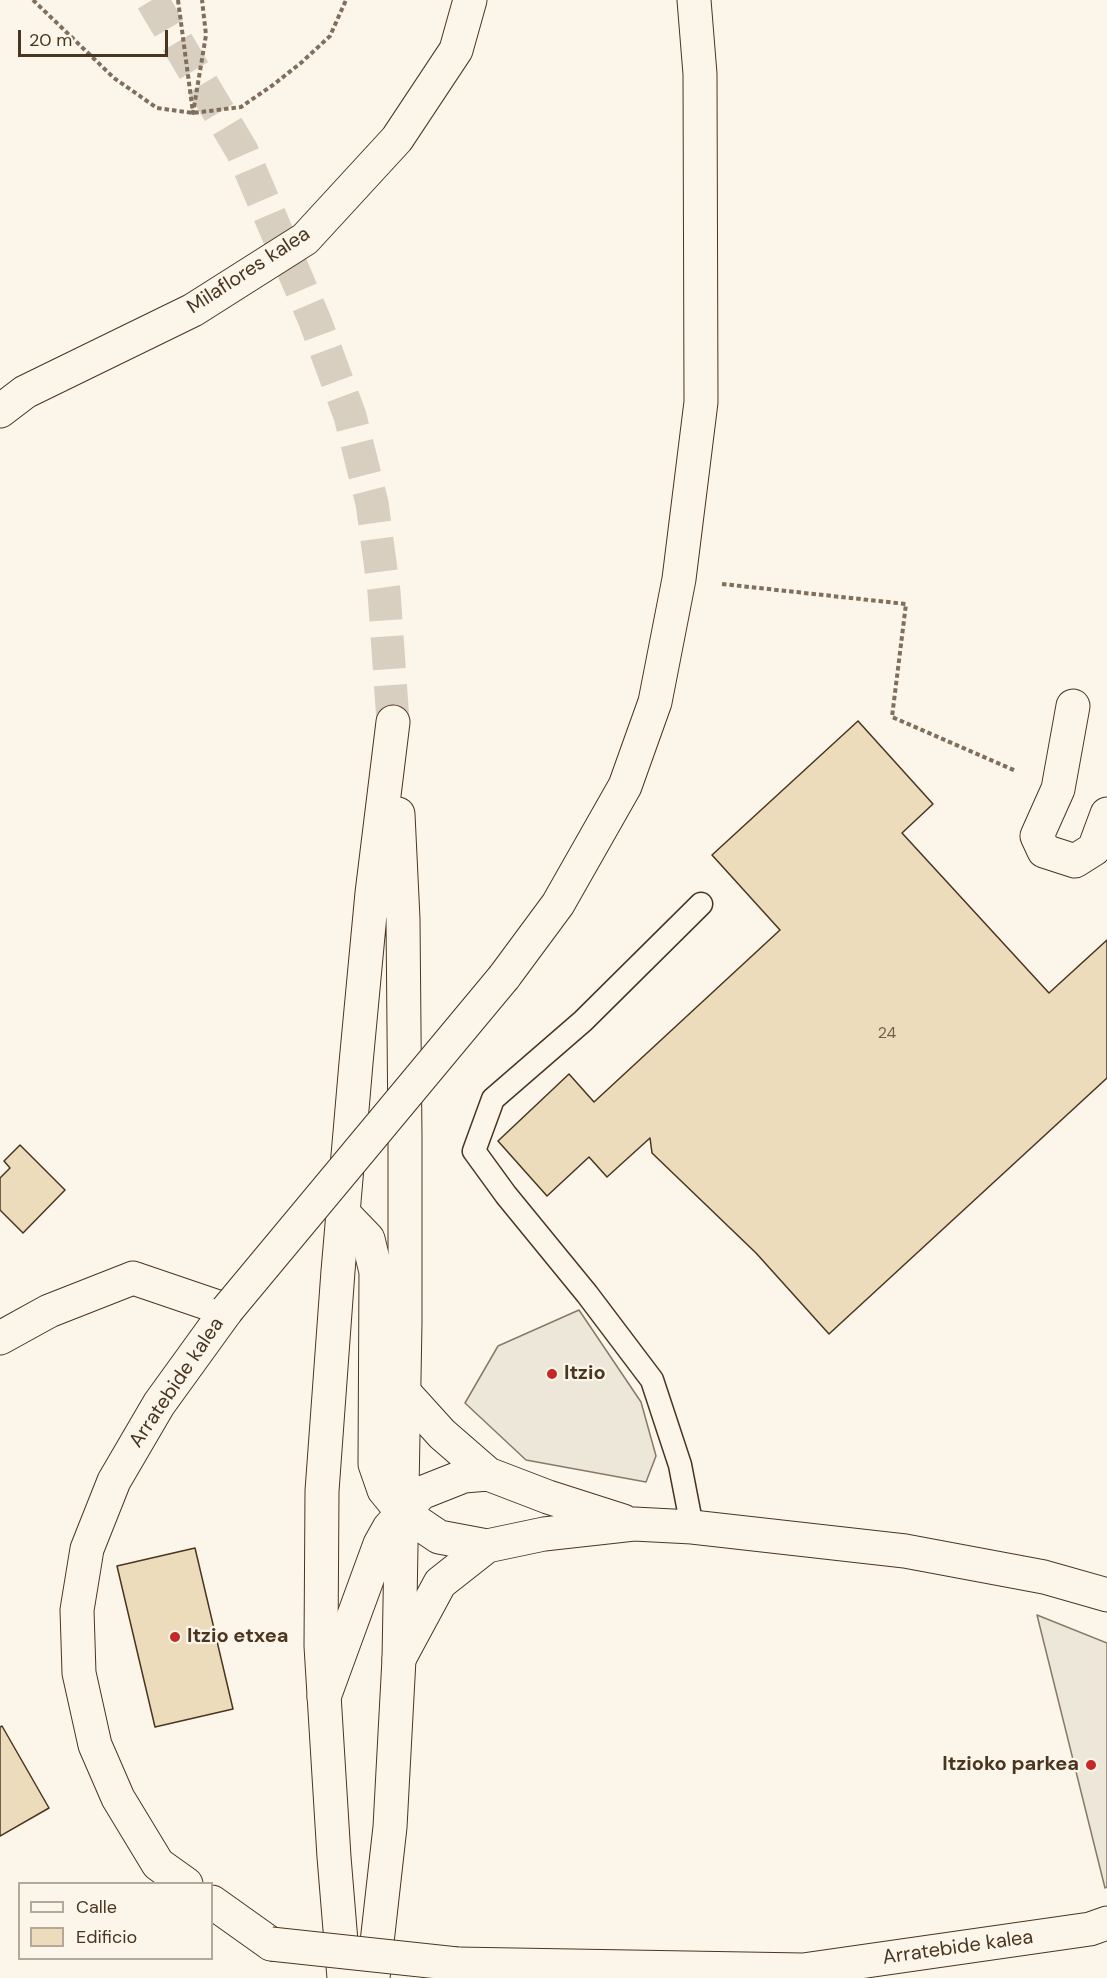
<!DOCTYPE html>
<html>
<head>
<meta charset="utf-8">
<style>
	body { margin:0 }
	#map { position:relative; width:1107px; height:1978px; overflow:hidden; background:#fbf6e9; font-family:"DM Sans",sans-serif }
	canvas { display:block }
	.legend { position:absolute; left:18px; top:1882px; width:195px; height:78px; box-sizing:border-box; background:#fbf6e9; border:2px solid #b4a999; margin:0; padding:8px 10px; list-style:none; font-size:18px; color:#4a3520 }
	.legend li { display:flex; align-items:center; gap:12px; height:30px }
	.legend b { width:30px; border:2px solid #b4a999 }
	.scale { position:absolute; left:18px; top:30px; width:150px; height:27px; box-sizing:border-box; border:3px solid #4a3520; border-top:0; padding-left:8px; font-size:18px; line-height:21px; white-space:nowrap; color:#4a3520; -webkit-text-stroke:4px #fbf6e9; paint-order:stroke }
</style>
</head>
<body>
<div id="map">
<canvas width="1107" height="1978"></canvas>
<ul class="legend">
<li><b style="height:8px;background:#fbf6e9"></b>Calle</li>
<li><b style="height:16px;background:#ecdcbc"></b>Edificio</li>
</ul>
<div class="scale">20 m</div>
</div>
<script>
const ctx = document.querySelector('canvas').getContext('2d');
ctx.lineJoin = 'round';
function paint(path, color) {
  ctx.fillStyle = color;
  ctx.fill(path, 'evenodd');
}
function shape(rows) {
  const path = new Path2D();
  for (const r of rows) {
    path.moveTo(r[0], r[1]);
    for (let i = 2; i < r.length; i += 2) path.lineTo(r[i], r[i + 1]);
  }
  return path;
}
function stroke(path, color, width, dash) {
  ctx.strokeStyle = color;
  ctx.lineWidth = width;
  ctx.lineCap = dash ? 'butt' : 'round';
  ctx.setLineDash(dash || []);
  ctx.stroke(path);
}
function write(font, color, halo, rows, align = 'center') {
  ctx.font = font + ' "DM Sans",sans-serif';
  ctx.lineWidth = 4.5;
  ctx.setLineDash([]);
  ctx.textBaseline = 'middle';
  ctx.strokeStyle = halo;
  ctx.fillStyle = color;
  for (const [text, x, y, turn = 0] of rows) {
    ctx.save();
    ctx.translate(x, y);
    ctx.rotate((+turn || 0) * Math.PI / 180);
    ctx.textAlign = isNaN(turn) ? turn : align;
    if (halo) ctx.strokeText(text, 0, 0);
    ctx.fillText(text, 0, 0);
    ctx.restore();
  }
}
const parking = shape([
	[579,1310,641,1402,656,1456,646,1482,526,1460,465,1403,498,1346,579,1310],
	[1037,1615,1107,1643,1107,1887,1105,1888,1037,1615]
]);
const building = shape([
	[858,721,933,804,902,833,1049,993,1107,940,1107,1078,829,1334,756,1253,652,1153,650,1138,607,1177,589,1157,547,1196,498,1141,569,1074,594,1102,780,930,712,855,858,721],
	[20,1145,65,1190,23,1233,0,1210,0,1178,10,1168,4,1161,20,1145],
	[195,1548,233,1709,155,1727,117,1566,195,1548],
	[2,1726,49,1808,0,1836,0,1727,2,1726]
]);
const highwayTunnel = shape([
	[152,0,242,151,315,321,350,416,372,503,384,592,393,722]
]);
const path = shape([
	[33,0,114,78,157,108,193,113,241,107,273,85,302,62,330,36,346,0],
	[178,0,193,113,206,35,202,0],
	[722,584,906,604,892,717,1016,771]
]);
const lane = shape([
	[692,1527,680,1465,652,1380,587,1294,506,1195,474,1151,493,1099,583,1021,701,904]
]);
const street = shape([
	[0,411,25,392,193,310,305,239,397,139,456,50,470,0],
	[1073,706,1058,789,1037,836,1044,851,1075,861,1094,849,1107,814],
	[0,1338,49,1311,133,1278,227,1310]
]);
const secondary = shape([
	[504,977,558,904,625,786,655,702,679,579,701,402,700,74,694,0],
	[343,1213,368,1239,376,1272,375,1464,384,1490,402,1512,439,1537,487,1546,544,1534,634,1524,692,1527,905,1551,1044,1577,1107,1595],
	[403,1391,442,1434,488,1474,548,1497,623,1521],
	[399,1659,440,1583,487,1546],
	[324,1697,380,1544,389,1528,421,1493,464,1476,488,1474],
	[186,1884,158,1864,118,1798,95,1745,79,1673,77,1610,87,1549,114,1481,159,1404,227,1310],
	[212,1902,271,1944],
	[457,1964,803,1970,1090,1929,1107,1923]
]);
const highway = shape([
	[344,1978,334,1857,321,1646,322,1491,338,1271,356,1063,372,893,393,722],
	[373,1978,390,1827,399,1659,405,1322,405,1138,403,919,398,814]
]);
const secondaryBridge = shape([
	[227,1310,504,977],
	[271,1944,457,1964]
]);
const markers = [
	[552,1374,6,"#c62828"],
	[175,1637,6,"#c62828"],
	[1091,1765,6,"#c62828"]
];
const numberNames = [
	["24",887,1034]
];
const streetNames = [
	["Milaflores kalea",249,271,-33],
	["Arratebide kalea",177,1383,-56],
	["Arratebide kalea",958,1948,-8]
];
const poiNames = [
	["Itzio",564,1374],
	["Itzio etxea",187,1637],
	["Itzioko parkea",1079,1765,"right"]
];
paint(parking, '#ede7d9');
stroke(parking, '#887966', 1.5);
paint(building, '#ecdcbc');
stroke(building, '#4a3520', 1.5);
stroke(highwayTunnel, '#d8cfc1', 33, [33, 16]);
stroke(lane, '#4a3520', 25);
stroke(street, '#4a3520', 35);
stroke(secondary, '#4a3520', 35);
stroke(highway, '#4a3520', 35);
stroke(path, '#7f6f5c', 4, [4.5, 3]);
stroke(lane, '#fbf6e9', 22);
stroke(street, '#fbf6e9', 33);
stroke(secondary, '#fbf6e9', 33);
stroke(highway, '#fbf6e9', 33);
stroke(secondaryBridge, '#4a3520', 35, []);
stroke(secondaryBridge, '#fbf6e9', 33);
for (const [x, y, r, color] of markers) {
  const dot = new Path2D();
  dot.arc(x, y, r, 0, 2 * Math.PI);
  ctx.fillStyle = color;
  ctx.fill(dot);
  stroke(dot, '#fbf6e9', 2);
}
write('16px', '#725f47', null, numberNames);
write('20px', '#4a3520', '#fbf6e9', streetNames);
write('bold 20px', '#4a3520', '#fbf6e9', poiNames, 'left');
</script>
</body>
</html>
